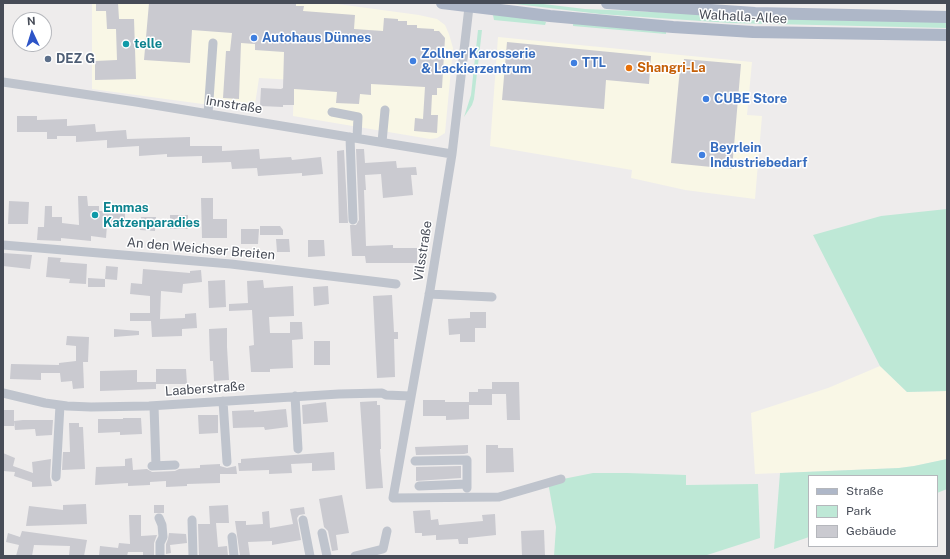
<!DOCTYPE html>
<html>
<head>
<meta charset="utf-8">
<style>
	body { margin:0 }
	#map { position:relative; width:950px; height:559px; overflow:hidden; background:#eeecec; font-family:"Public Sans",sans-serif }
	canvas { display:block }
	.frame { position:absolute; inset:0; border:4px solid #474c57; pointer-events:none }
	.legend { position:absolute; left:808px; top:475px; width:130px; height:72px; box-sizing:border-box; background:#fff; border:1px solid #b5b7bc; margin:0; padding:5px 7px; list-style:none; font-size:12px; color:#474c57 }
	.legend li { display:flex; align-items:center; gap:8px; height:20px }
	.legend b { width:20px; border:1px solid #b5b7bc }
	.north { position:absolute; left:12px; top:12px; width:40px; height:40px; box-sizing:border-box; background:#fff; border:1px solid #b5b7bc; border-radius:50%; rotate:356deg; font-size:11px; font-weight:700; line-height:16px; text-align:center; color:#474c57 }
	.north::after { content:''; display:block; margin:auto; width:14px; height:18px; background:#2d54c7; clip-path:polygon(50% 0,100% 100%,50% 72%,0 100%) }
</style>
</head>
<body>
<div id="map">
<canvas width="950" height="559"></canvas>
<div class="frame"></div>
<ul class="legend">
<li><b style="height:5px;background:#aeb7c8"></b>Straße</li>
<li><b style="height:11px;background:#bee8d6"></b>Park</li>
<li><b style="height:11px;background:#cacad0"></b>Gebäude</li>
</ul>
<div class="north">N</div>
</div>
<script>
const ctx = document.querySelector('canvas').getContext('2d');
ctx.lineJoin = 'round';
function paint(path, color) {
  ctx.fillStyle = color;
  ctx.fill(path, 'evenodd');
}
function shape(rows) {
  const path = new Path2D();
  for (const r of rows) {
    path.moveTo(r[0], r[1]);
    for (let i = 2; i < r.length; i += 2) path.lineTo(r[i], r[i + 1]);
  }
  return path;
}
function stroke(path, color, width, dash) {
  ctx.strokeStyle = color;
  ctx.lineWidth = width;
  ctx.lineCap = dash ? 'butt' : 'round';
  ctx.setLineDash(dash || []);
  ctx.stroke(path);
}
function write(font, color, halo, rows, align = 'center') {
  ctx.font = font + ' "Public Sans",sans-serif';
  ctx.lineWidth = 3;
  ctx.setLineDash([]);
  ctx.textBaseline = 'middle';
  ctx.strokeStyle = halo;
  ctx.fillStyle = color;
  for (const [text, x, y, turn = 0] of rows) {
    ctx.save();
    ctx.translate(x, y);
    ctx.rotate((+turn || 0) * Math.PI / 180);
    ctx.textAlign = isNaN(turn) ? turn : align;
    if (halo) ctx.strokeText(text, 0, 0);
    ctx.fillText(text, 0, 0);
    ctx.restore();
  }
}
const commercial = shape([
	[92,3,330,3,419,15,437,19,445,25,449,34,453,48,445,133,437,138,430,139,293,116,294,80,259,78,254,111,92,89],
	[498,37,752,62,747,115,762,116,755,199,685,190,631,178,632,170,490,146],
	[880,366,907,392,947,391,947,459,914,466,899,468,755,474,751,413,828,388]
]);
const green = shape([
	[507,3,535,3,585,9,682,13,947,21,947,28,730,23,600,14],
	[493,15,530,17,546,22,545,25,494,20],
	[573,22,666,30,666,34,573,26],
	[478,30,482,30,474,99,472,105,464,117,471,95],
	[947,209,947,391,907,392,880,366,813,235,881,216],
	[947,459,947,489,937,493,937,476,809,476,809,537,774,549,780,473,899,468,914,466],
	[593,473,627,473,686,475,686,485,758,484,760,538,704,556,554,556,556,527,548,482]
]);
const building = shape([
	[96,3,118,3,119,19,134,19,136,79,95,80,95,61,117,60,116,29,107,29,106,11,96,11],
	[149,3,296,4,296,6,304,6,303,11,355,15,354,29,383,31,384,18,398,19,398,21,407,21,407,25,417,25,417,28,434,29,434,31,439,31,445,38,442,88,437,88,437,95,432,95,431,115,438,115,437,133,414,131,415,118,423,119,425,87,371,84,371,95,360,94,359,104,336,103,337,92,294,89,294,105,283,105,283,107,260,106,261,88,281,89,283,88,284,52,255,50,255,44,241,43,239,99,223,98,226,51,230,51,232,33,192,30,190,63,144,60],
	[507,42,651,56,649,84,606,80,604,109,502,100],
	[684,59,741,64,732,169,671,163,680,68,683,68],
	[17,116,37,116,37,120,67,119,67,126,95,124,96,132,126,130,127,139,190,137,190,146,222,146,222,151,259,149,260,159,291,157,292,160,321,157,323,174,302,176,302,173,258,176,257,168,232,169,231,162,202,163,202,156,167,157,167,154,139,156,139,146,107,148,107,140,76,142,76,136,57,136,57,139,47,139,47,132,17,132],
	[356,149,364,149,365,163,396,161,397,168,416,167,417,175,411,175,413,195,383,198,381,174,365,175,366,190,364,190,366,246,393,245,393,248,417,248,417,263,366,263,365,256,352,256,350,225,356,225,359,220],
	[344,150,348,223,339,223,337,151],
	[78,196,87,196,88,206,99,206,99,211,125,211,125,225,107,225,106,238,91,236,91,241,61,238,61,241,37,240,38,227,44,227,45,206,52,206,52,217,62,217,62,223,79,225],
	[201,198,213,198,213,219,227,219,227,238,202,238],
	[9,201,29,202,28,224,8,224],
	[170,215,188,215,188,229,170,229],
	[141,217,156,217,155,231,140,230],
	[260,226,280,226,283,230,283,235,260,235],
	[241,229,259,229,258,244,241,244],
	[276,239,289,239,290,252,277,252],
	[308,240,324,240,325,256,308,257],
	[3,253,32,255,30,269,3,266],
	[48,257,61,258,60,262,87,264,86,284,69,283,70,279,46,277],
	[106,266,118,267,117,280,105,279,105,287,88,287,88,278,105,279],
	[143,269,190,273,190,271,201,270,202,282,183,284,182,293,161,291,160,319,185,318,185,314,196,313,197,328,182,329,182,336,152,337,151,321,130,321,130,313,150,313,150,296,130,294,131,283,142,284],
	[225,280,226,307,209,308,208,281],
	[263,280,264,288,293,286,294,316,269,317,270,333,290,333,290,322,302,322,303,339,292,340,293,368,270,369,270,372,251,372,249,346,254,345,252,310,229,311,229,304,248,303,247,281],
	[328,286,329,304,314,306,313,287],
	[392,295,394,332,398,332,398,339,394,339,395,377,377,378,373,296],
	[470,312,486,312,486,328,475,328,475,342,460,342,460,334,449,335,448,319,470,318],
	[227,328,227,347,229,380,214,381,213,361,210,361,209,329],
	[114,329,139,331,139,335,114,337],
	[67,336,89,337,88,362,83,362,84,388,73,389,72,381,61,382,60,373,41,373,41,380,10,379,11,364,59,365,59,363,76,361,76,346,66,345],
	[314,341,330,341,330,365,314,365],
	[156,369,186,369,187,384,156,384],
	[137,370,137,382,156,382,156,389,100,391,100,371],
	[492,382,519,382,520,420,507,420,506,394,492,394,492,405,469,405,469,419,446,420,446,416,423,416,423,400,445,400,445,402,469,402,469,392,478,392,478,389,492,389],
	[377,401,377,405,380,405,381,449,380,449,383,488,366,489,360,402],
	[326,402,328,422,303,424,302,405],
	[286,409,288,427,265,430,264,427,233,428,232,411,254,410,254,412],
	[3,410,14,410,14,426,3,426],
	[198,415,218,415,218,433,199,434],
	[123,418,141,418,142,434,120,435,120,432,98,433,98,419,123,419],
	[23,420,53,420,52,435,36,436,35,429,15,430,14,421],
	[69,423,79,423,79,427,83,427,85,469,62,470,63,452,70,452],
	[468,445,468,453,464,454,416,455,415,447],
	[486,445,498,445,498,448,513,448,514,472,486,473],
	[334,452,335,470,312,471,312,463,291,464,292,473,269,474,269,470,239,471,238,463,241,463,241,459],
	[3,453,15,458,13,466,33,473,32,462,51,459,50,477,52,486,32,487,32,482,14,476,15,472,3,471],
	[132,458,133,470,147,469,152,472,175,471,179,469,200,468,200,465,220,464,220,466,227,468,236,466,237,474,220,474,220,483,187,484,187,486,166,487,166,481,150,482,150,485,128,486,128,483,95,485,96,467,125,466,125,459],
	[461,466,461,478,416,481,416,467],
	[342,495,349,533,336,535,338,550,332,551,328,531,324,527,319,499],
	[86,504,87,524,26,526,29,506,63,510,63,505],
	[154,505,164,505,164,513,154,513],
	[228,505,229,523,216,523,218,547,227,546,228,556,199,556,198,524,210,524,209,506],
	[304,507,305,514,299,515,297,518,301,540,272,545,272,541,248,542,250,556,240,556,235,521,246,521,246,525,263,524,262,512,269,511,270,528,293,524,290,509],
	[430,510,431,520,438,519,439,525,483,521,482,515,495,514,496,535,468,538,468,544,459,544,458,539,436,540,436,535,422,536,422,533,415,533,413,511],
	[129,515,141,515,141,536,157,535,154,543,154,556,143,556,143,552,128,552,127,556,99,556,100,546,118,548,119,543,130,544],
	[544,530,545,556,522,556,521,531],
	[22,531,87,540,84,556,69,556,70,546,34,545,32,556,16,556,19,545,6,542,8,533,20,537],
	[169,533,186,534,187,543,170,545,171,553,166,554,166,544,168,539]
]);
const minor = shape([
	[471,3,469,7,452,154,430,290,393,498,499,497,561,479],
	[3,82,136,102,452,154],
	[332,112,358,117,357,138],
	[208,114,213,43],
	[350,137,353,220],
	[382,142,385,110],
	[3,245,231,264,396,284],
	[429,294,492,297],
	[3,393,45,403,67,406,91,407,149,406,339,394,382,393,386,395,410,396],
	[295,396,298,449],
	[223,401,227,462],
	[154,406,156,466],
	[415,461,467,460,467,484],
	[152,466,175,465],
	[56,477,60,405],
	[419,486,467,484,467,488],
	[159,518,162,525,163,537,160,543,160,556],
	[192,520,193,556],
	[303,520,310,556],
	[322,533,327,556],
	[232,537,234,556],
	[355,556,383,549,387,531]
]);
const major = shape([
	[442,3,550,16,673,27,753,32,947,35],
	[607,3,755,13,947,17]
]);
const markers = [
	[254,38,4,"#3f7fe0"],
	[126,44,4,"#0f9aa8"],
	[48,59,4,"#5c6f8a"],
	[413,61,4,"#3f7fe0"],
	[574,63,4,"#3f7fe0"],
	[629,68,4,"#e8710a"],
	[706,99,4,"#3f7fe0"],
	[702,155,4,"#3f7fe0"],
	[95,215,4,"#0f9aa8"]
];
const streetNames = [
	["Walhalla-Allee",743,17,3],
	["Innstraße",234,105,9],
	["An den Weichser Breiten",201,249,5],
	["Vilsstraße",423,251,-81],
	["Laaberstraße",205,389,-4]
];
const shopNames = [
	["Autohaus Dünnes",262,38],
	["Zollner Karosserie",421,54],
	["& Lackierzentrum",421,69],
	["TTL",582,63],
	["CUBE Store",714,99],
	["Beyrlein",710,148],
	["Industriebedarf",710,163]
];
const cultureNames = [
	["telle",134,44],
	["Emmas",103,208],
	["Katzenparadies",103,223]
];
const serviceNames = [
	["DEZ G",56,59]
];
const foodNames = [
	["Shangri-La",637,68]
];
paint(commercial, '#f9f7e6');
paint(green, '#bee8d6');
paint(building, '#cacad0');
stroke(minor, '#bfc4cd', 9);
stroke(major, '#aeb7c8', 12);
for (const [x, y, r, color] of markers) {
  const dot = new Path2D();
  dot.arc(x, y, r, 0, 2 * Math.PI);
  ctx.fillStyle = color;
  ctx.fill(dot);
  stroke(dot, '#fff', 1.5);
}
write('13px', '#474c57', '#fff', streetNames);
write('bold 13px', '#366cbe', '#fff', shopNames, 'left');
write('bold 13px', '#0d838f', '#fff', cultureNames, 'left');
write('bold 13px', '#4e5e75', '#fff', serviceNames, 'left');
write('bold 13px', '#c56008', '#fff', foodNames, 'left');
</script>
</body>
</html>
